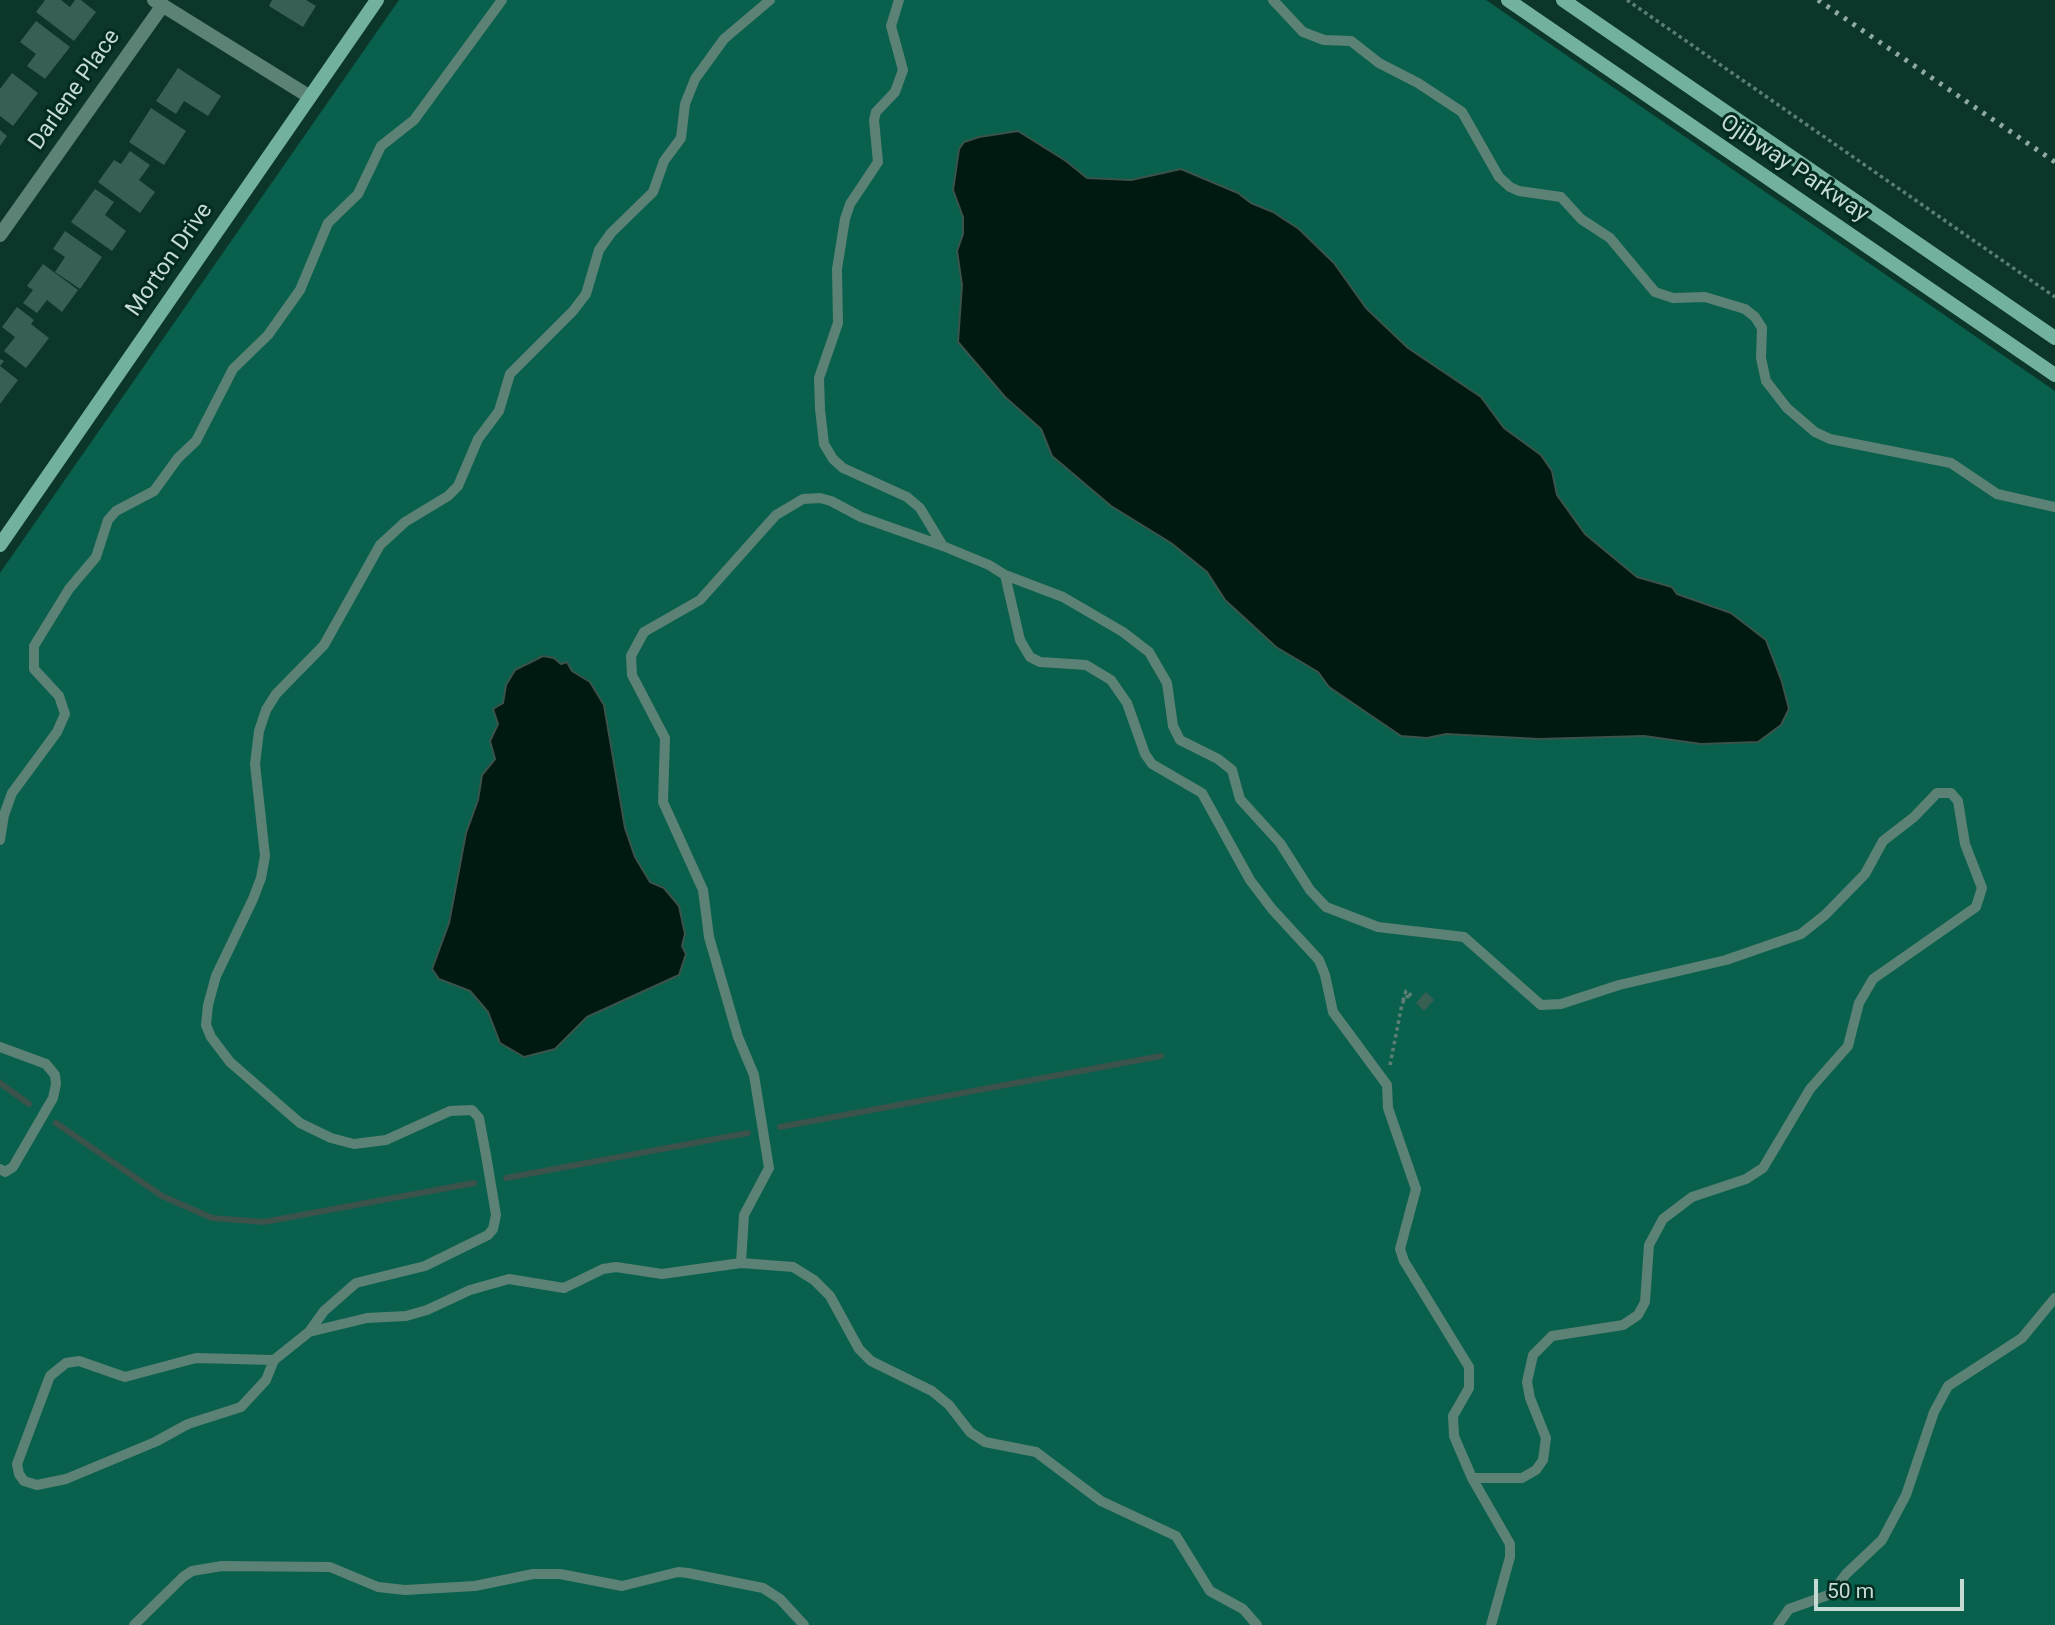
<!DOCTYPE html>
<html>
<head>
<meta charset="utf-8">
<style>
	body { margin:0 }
	#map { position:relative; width:2055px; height:1625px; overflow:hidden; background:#0d362b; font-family:Roboto,sans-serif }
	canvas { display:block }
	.scale { position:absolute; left:1814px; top:1579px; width:150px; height:32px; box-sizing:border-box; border:4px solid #c5dad2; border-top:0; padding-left:9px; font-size:21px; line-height:24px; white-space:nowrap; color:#c5dad2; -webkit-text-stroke:5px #022b21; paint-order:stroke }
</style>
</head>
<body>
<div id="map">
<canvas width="2055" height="1625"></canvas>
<div class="scale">50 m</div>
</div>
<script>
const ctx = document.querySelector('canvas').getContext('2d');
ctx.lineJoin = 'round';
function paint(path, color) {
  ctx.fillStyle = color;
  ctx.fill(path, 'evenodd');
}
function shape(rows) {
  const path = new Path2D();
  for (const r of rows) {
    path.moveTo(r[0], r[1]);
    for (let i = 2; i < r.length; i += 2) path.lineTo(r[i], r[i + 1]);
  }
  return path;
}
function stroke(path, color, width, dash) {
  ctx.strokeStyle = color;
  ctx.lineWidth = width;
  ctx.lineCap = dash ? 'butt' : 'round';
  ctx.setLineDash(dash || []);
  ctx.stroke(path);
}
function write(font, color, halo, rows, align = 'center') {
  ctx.font = font + ' Roboto,sans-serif';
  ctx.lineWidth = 6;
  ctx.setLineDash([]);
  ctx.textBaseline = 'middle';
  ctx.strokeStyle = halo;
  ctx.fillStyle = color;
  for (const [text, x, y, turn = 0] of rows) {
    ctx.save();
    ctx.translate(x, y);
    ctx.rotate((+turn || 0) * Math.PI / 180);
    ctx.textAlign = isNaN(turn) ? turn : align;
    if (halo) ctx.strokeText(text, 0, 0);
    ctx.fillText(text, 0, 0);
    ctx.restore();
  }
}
const green = shape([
	[399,0,1486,0,2055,391,2055,1625,0,1625,0,573]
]);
const water = shape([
	[1018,131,1066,161,1087,178,1131,180,1181,169,1238,193,1251,203,1273,212,1299,229,1334,263,1366,308,1408,348,1481,397,1504,428,1541,455,1552,471,1557,495,1585,534,1637,577,1672,587,1677,594,1731,613,1766,640,1782,682,1789,709,1781,725,1758,742,1701,744,1644,736,1539,739,1446,734,1427,738,1401,736,1329,687,1318,672,1276,647,1225,600,1207,572,1171,543,1111,506,1052,456,1041,429,1005,397,958,342,962,285,957,251,963,234,963,217,953,190,959,149,964,142,979,137,1018,131],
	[543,656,554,658,561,664,567,662,572,671,590,682,604,705,625,828,635,857,650,882,664,888,679,906,685,934,682,946,686,954,679,975,587,1017,555,1049,524,1057,500,1043,488,1012,470,991,439,979,432,969,449,923,466,833,478,800,482,775,495,759,490,741,498,724,493,709,503,703,506,685,515,670,543,656]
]);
const stream = shape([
	[0,1083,29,1104],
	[56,1123,162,1196,212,1218,264,1222,474,1183],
	[780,1127,1161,1056],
	[506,1178,748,1133]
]);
const building = shape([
	[45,0,61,0,70,7,75,0,81,0,96,12,74,41,36,12],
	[272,0,306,0,316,6,303,27,269,6],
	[36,21,70,47,45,79,27,66,36,54,20,42],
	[178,68,221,96,208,116,184,101,176,114,156,101],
	[12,73,38,93,13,126,0,116,0,89],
	[151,108,186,131,164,165,129,142],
	[0,130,7,136,0,146],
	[130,151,150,165,139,180,155,192,140,213,98,182,114,160,121,164],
	[95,189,114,202,105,215,126,231,112,251,71,222],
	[65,231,102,257,80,289,55,272,65,257,53,249],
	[43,264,78,290,62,312,47,300,37,313,23,303,33,290,27,286],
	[17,307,34,320,31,324,49,338,26,368,4,351,15,337,2,327],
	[0,359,4,361,0,366,18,380,0,404],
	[1426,992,1434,1000,1424,1011,1416,1003]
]);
const path = shape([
	[1627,0,2055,297],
	[1390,1065,1402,1004,1406,997,1412,996,1406,991,1402,1004]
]);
const lane = shape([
	[1273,0,1303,32,1324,40,1351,41,1379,63,1418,83,1462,112,1499,177,1510,187,1519,191,1561,197,1581,219,1610,238,1655,292,1673,298,1705,297,1745,309,1755,317,1762,328,1761,358,1766,381,1787,408,1815,432,1830,439,1951,463,1997,494,2055,507],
	[943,546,989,565,1005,575,1020,640,1030,657,1040,662,1086,665,1111,680,1127,703,1145,754,1152,764,1202,793,1250,880,1272,909,1319,960,1325,975,1333,1012,1387,1085,1388,1108,1416,1189,1400,1249,1404,1261,1469,1367,1469,1388,1453,1416,1454,1436,1472,1478,1510,1544,1510,1557,1491,1625],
	[1005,575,1063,597,1123,632,1149,652,1167,683,1173,726,1180,740,1218,759,1232,770,1240,799,1280,843,1310,890,1326,907,1378,927,1464,937,1541,1005,1561,1004,1619,985,1726,960,1801,934,1825,915,1865,874,1883,841,1914,817,1937,793,1951,793,1958,801,1965,844,1982,888,1976,907,1873,979,1859,1003,1848,1046,1810,1089,1763,1168,1746,1179,1692,1197,1663,1219,1649,1245,1645,1302,1638,1315,1623,1325,1552,1336,1533,1355,1527,1382,1530,1398,1546,1438,1543,1460,1536,1470,1522,1478,1472,1478],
	[0,840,4,815,12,793,57,732,65,714,59,696,34,669,34,646,69,589,96,557,108,520,116,511,154,491,178,458,196,441,233,369,268,335,300,290,328,223,358,194,381,146,414,120,502,0],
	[0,1047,46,1064,55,1075,56,1084,53,1098,13,1167,5,1172,0,1169],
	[741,1263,744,1215,769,1168,754,1075,738,1037,709,937,703,890,663,802,665,738,632,675,631,656,644,632,700,600,776,515,803,499,820,498,831,501,861,517,943,546,920,508,907,497,843,468,833,459,824,444,820,409,819,378,838,323,837,269,845,219,850,204,878,162,874,120,876,112,895,92,903,70,891,26,899,0],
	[309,1332,367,1318,406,1316,427,1310,470,1290,509,1279,564,1288,603,1269,616,1267,662,1274,741,1263,793,1267,814,1280,830,1296,859,1349,871,1361,932,1391,949,1405,970,1432,985,1442,1036,1452,1101,1501,1176,1536,1210,1591,1243,1609,1257,1625],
	[274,1360,266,1380,241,1407,188,1424,155,1442,66,1479,37,1485,24,1481,19,1474,17,1464,50,1376,66,1363,79,1361,125,1377,196,1358,274,1360,309,1332,324,1311,356,1283,425,1266,488,1235,493,1229,496,1215,486,1155,479,1118,472,1110,450,1111,386,1140,354,1144,331,1138,300,1123,230,1062,211,1037,206,1025,208,1005,216,976,253,899,261,878,265,856,255,764,259,731,266,710,276,694,324,645,380,545,405,522,448,496,458,486,478,439,499,411,510,374,573,311,586,294,599,250,611,233,653,192,664,161,681,138,685,104,695,79,724,39,770,0],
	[134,1625,183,1577,192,1571,222,1566,330,1567,378,1587,405,1590,475,1586,533,1574,560,1574,622,1586,678,1572,688,1573,763,1588,780,1599,804,1625],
	[1778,1625,1789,1609,1831,1594,1846,1574,1882,1540,1906,1495,1934,1412,1948,1386,2022,1338,2055,1298]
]);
const street = shape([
	[154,0,310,97],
	[0,235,163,5]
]);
const secondary = shape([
	[1508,0,2055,375],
	[1563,0,2055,338],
	[0,545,377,0]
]);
const rail = shape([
	[1818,0,2055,162]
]);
const streetNames = [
	["Darlene Place",75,90,-55],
	["Ojibway Parkway",1794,169,34],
	["Morton Drive",170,260,-55]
];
paint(green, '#09604c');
paint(water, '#001911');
stroke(water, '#3b534b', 2);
stroke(stream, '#3b534b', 6);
paint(building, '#385f53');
stroke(path, '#5d7e74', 3.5, [3.5, 3.5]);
stroke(lane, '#5b8275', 10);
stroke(street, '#5b8275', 14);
stroke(secondary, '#72b19d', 14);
stroke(rail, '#90aba2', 5, [3.5, 7]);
write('23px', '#c5dad2', '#022b21', streetNames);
</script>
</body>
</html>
